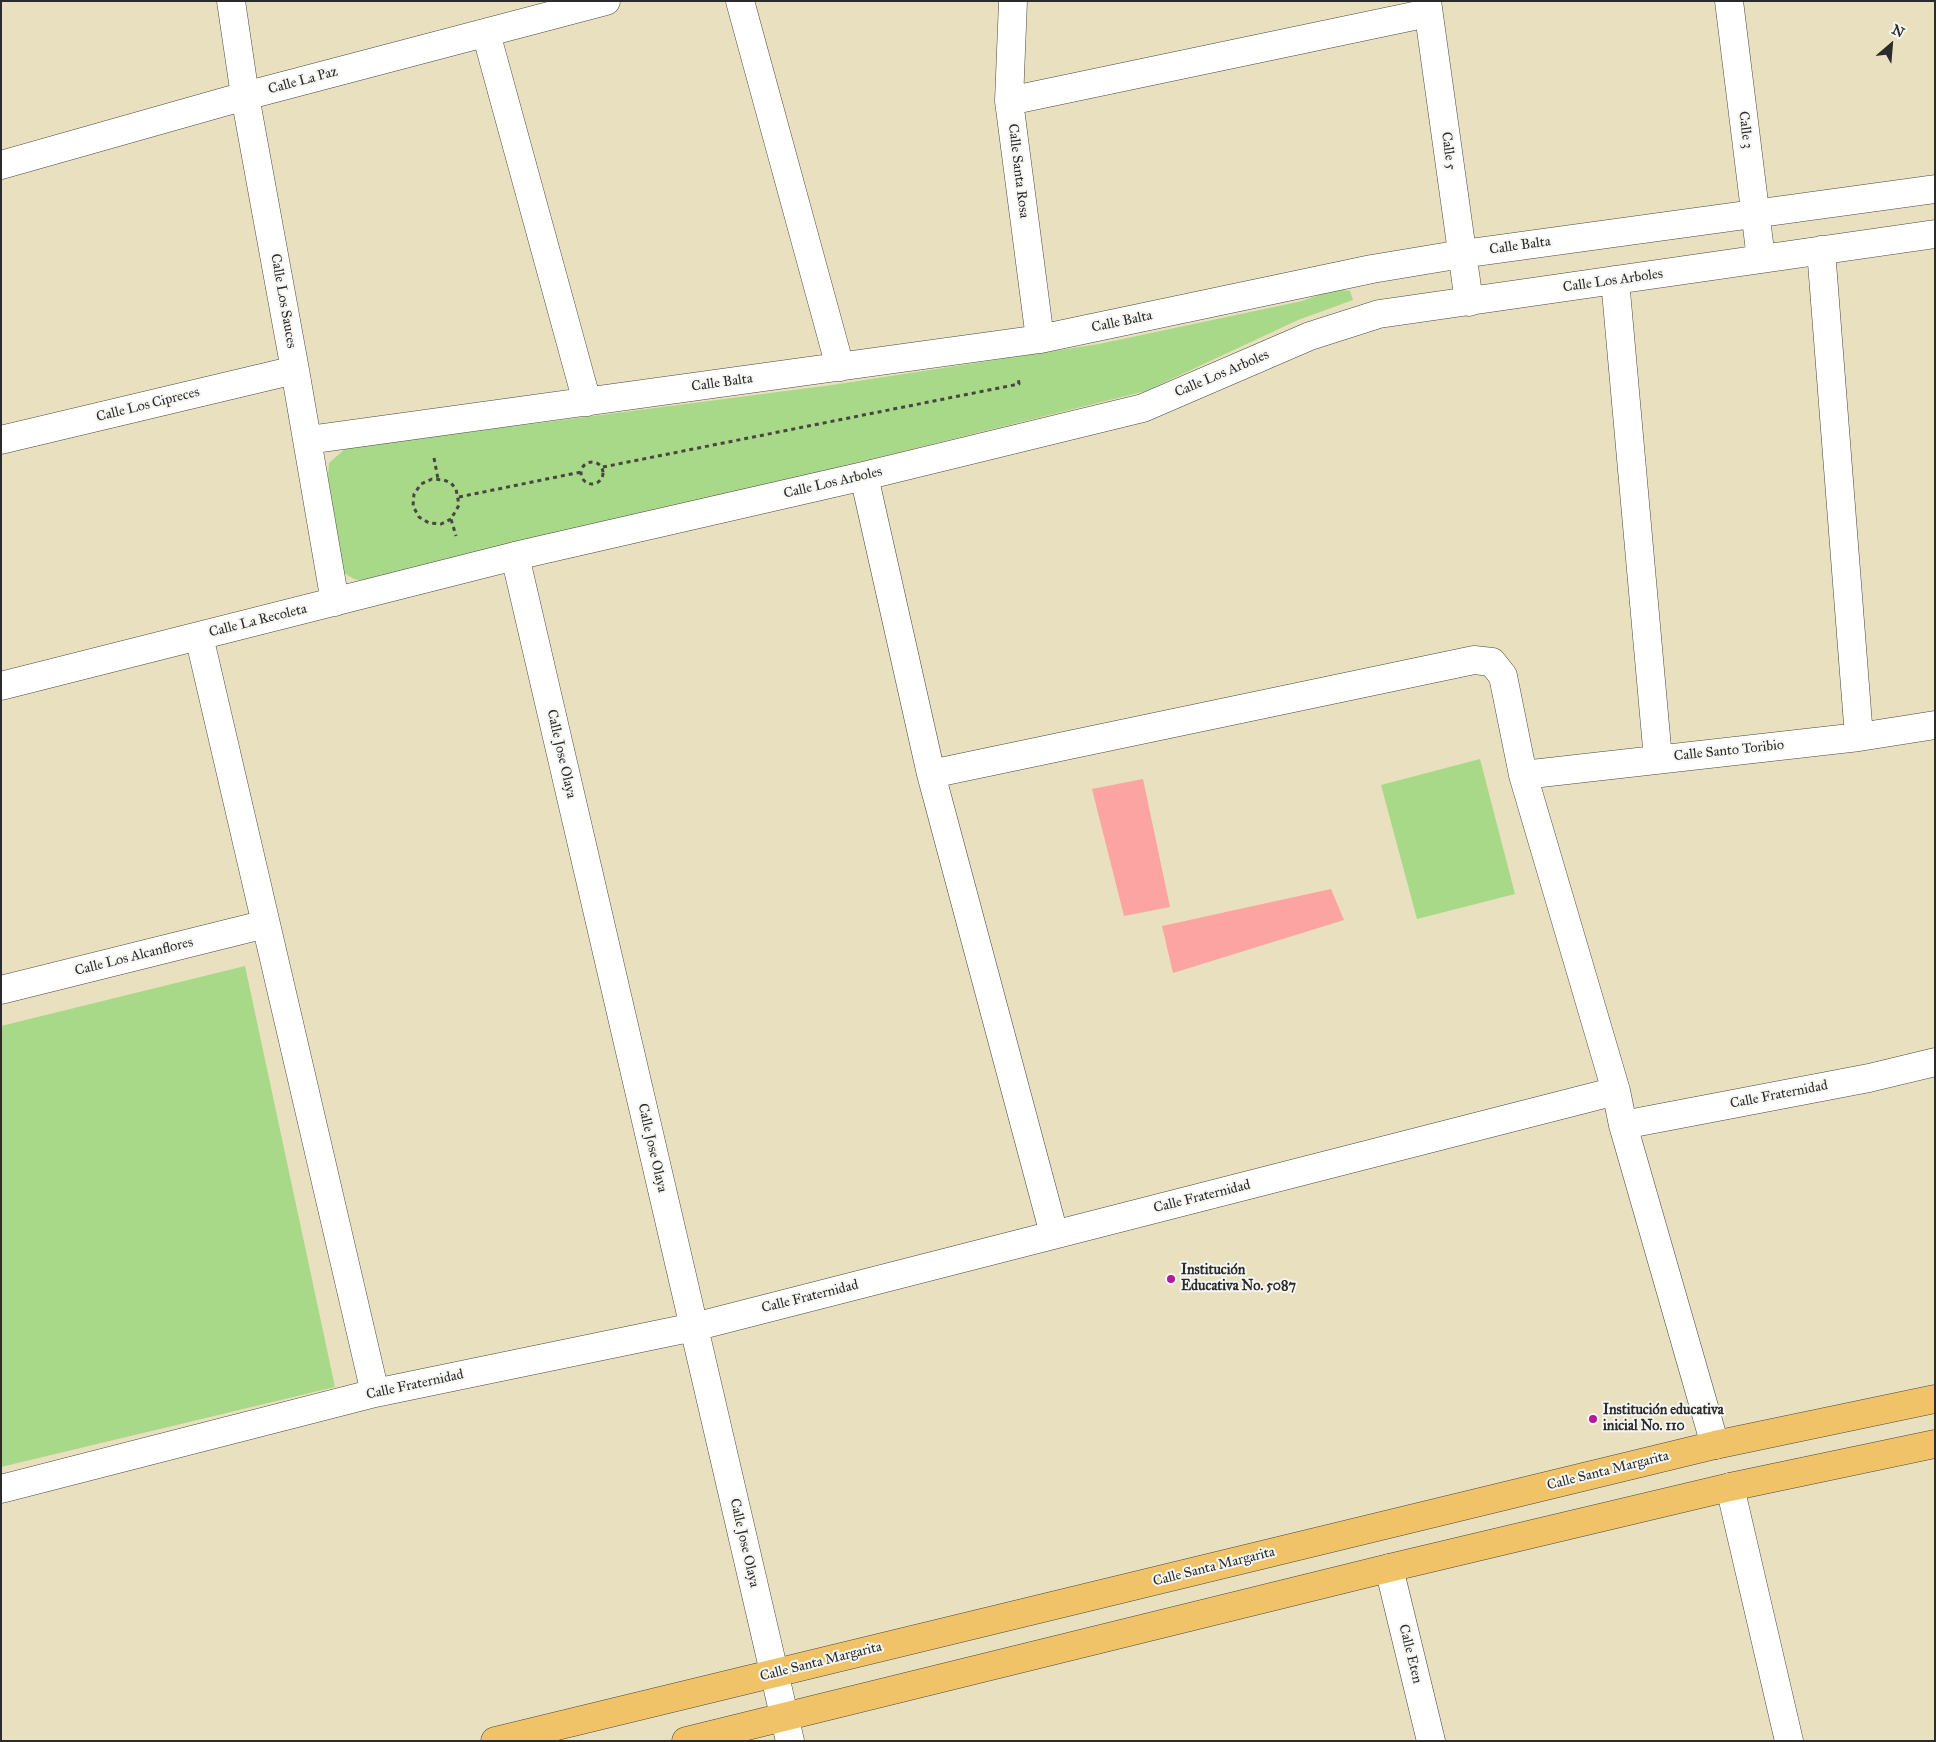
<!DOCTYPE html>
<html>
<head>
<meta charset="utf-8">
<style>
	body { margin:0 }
	#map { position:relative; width:1936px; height:1742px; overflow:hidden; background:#e9e0bf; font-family:"IM FELL Great Primer",serif }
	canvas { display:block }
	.frame { position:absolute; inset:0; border:2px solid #2b2b2b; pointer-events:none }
	.north { position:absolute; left:1866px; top:20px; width:50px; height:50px; -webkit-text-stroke:4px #f6f6f2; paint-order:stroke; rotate:27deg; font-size:14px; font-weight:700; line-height:20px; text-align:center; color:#2b2b2b }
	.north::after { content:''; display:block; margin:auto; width:18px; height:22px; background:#2b2b2b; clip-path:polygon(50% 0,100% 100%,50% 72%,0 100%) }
</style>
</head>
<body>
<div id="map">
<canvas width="1936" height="1742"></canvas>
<div class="frame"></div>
<div class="north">N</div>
</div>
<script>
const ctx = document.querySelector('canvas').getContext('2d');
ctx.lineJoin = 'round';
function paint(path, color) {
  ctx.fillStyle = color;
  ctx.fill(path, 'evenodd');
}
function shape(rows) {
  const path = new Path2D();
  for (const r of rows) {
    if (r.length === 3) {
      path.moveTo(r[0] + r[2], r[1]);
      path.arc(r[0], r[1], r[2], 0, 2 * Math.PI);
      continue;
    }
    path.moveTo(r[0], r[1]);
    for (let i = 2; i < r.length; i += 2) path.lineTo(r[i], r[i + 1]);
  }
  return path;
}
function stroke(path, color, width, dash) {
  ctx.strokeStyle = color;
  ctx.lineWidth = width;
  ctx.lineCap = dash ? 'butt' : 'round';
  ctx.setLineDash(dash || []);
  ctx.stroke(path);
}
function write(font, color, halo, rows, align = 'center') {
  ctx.font = font + ' "IM FELL Great Primer",serif';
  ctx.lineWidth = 4;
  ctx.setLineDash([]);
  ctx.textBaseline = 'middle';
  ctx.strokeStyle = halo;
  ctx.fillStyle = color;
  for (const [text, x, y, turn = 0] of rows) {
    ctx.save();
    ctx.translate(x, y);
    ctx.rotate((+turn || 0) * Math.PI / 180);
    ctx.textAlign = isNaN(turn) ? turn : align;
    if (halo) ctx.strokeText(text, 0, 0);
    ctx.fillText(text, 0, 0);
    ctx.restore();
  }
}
const green = shape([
	[1336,289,1350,291,1353,300,1298,320,1146,391,373,583,354,579,344,573,328,476,329,463,346,448,832,385,1099,344,1302,301],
	[1480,759,1515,894,1417,919,1381,785],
	[245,966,335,1387,1,1467,1,1026]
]);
const building = shape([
	[1143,779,1170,907,1124,916,1092,789],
	[1331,889,1344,920,1173,973,1162,926]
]);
const path = shape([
	[434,458,438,479],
	[592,473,11],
	[603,467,1019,384,1018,377],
	[459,497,581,472],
	[451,519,441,524,429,523,419,517,413,506,414,494,421,484,432,479,444,480,451,483,456,489,459,505,451,519,456,536]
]);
const minor = shape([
	[231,1,245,96,295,370,335,602],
	[740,1,840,367],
	[1013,1,1009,101,1040,339],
	[1427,1,1469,302],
	[1729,1,1761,259],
	[486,33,587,402],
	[1009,101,1428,13],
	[1,165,245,96,606,1],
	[1821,250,1859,737],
	[1615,280,1658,759],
	[1,440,295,370],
	[308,440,1040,339,1372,269,1462,254,1935,189],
	[864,476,931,774,1054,1234],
	[515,556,790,1741],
	[199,636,375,1393],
	[1,686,515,556,864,476,1143,408,1310,336,1379,314,1935,234],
	[931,774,1474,660,1492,662,1503,676,1523,775,1616,1091,1623,1125,1715,1445],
	[1523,775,1859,737,1935,725],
	[1,990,266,924],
	[1623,1125,1869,1078,1935,1062],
	[1730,1487,1789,1741],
	[1,1489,375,1393,694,1327,1616,1091],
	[1389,1568,1431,1741]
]);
const major = shape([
	[495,1741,1715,1445,1935,1399],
	[686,1741,1389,1568,1730,1487,1935,1444]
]);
const markers = [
	[1171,1279,5,"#b5179e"],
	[1593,1419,5,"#b5179e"]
];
const streetNames = [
	["Calle La Paz",303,81,-15],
	["Calle 3",1745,130,83],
	["Calle 5",1448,151,82],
	["Calle Santa Rosa",1018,171,83],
	["Calle Balta",1520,246,-8],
	["Calle Los Arboles",1613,281,-8],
	["Calle Los Sauces",283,301,80],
	["Calle Balta",1122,322,-12],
	["Calle Los Arboles",1222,374,-23],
	["Calle Balta",722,383,-8],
	["Calle Los Cipreces",148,405,-14],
	["Calle Los Arboles",833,483,-13],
	["Calle La Recoleta",258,621,-14],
	["Calle Santo Toribio",1729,751,-6],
	["Calle Jose Olaya",561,754,77],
	["Calle Los Alcanflores",134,957,-14],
	["Calle Fraternidad",1779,1095,-11],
	["Calle Jose Olaya",652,1148,77],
	["Calle Fraternidad",1202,1197,-14],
	["Calle Fraternidad",810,1297,-14],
	["Calle Fraternidad",415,1385,-12],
	["Calle Santa Margarita",1608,1471,-14],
	["Calle Jose Olaya",744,1543,77],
	["Calle Santa Margarita",1214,1567,-14],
	["Calle Eten",1410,1654,76],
	["Calle Santa Margarita",821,1662,-14]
];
const poiNames = [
	["Institución",1181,1271],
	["Educativa No. 5087",1181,1287],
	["Institución educativa",1603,1411],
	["inicial No. 110",1603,1427]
];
paint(green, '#a8d988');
paint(building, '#fba4a1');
stroke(minor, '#484641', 29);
stroke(major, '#484641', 29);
stroke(path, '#484641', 3, [4, 4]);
stroke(minor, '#fff', 28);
stroke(major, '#f0c369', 28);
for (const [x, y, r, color] of markers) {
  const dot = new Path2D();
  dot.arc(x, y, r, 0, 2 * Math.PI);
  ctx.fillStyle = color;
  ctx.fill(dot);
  stroke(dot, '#f6f6f2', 2);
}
write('14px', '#2b2b2b', '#f6f6f2', streetNames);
write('bold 14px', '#2b2b2b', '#f6f6f2', poiNames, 'left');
</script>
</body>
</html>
